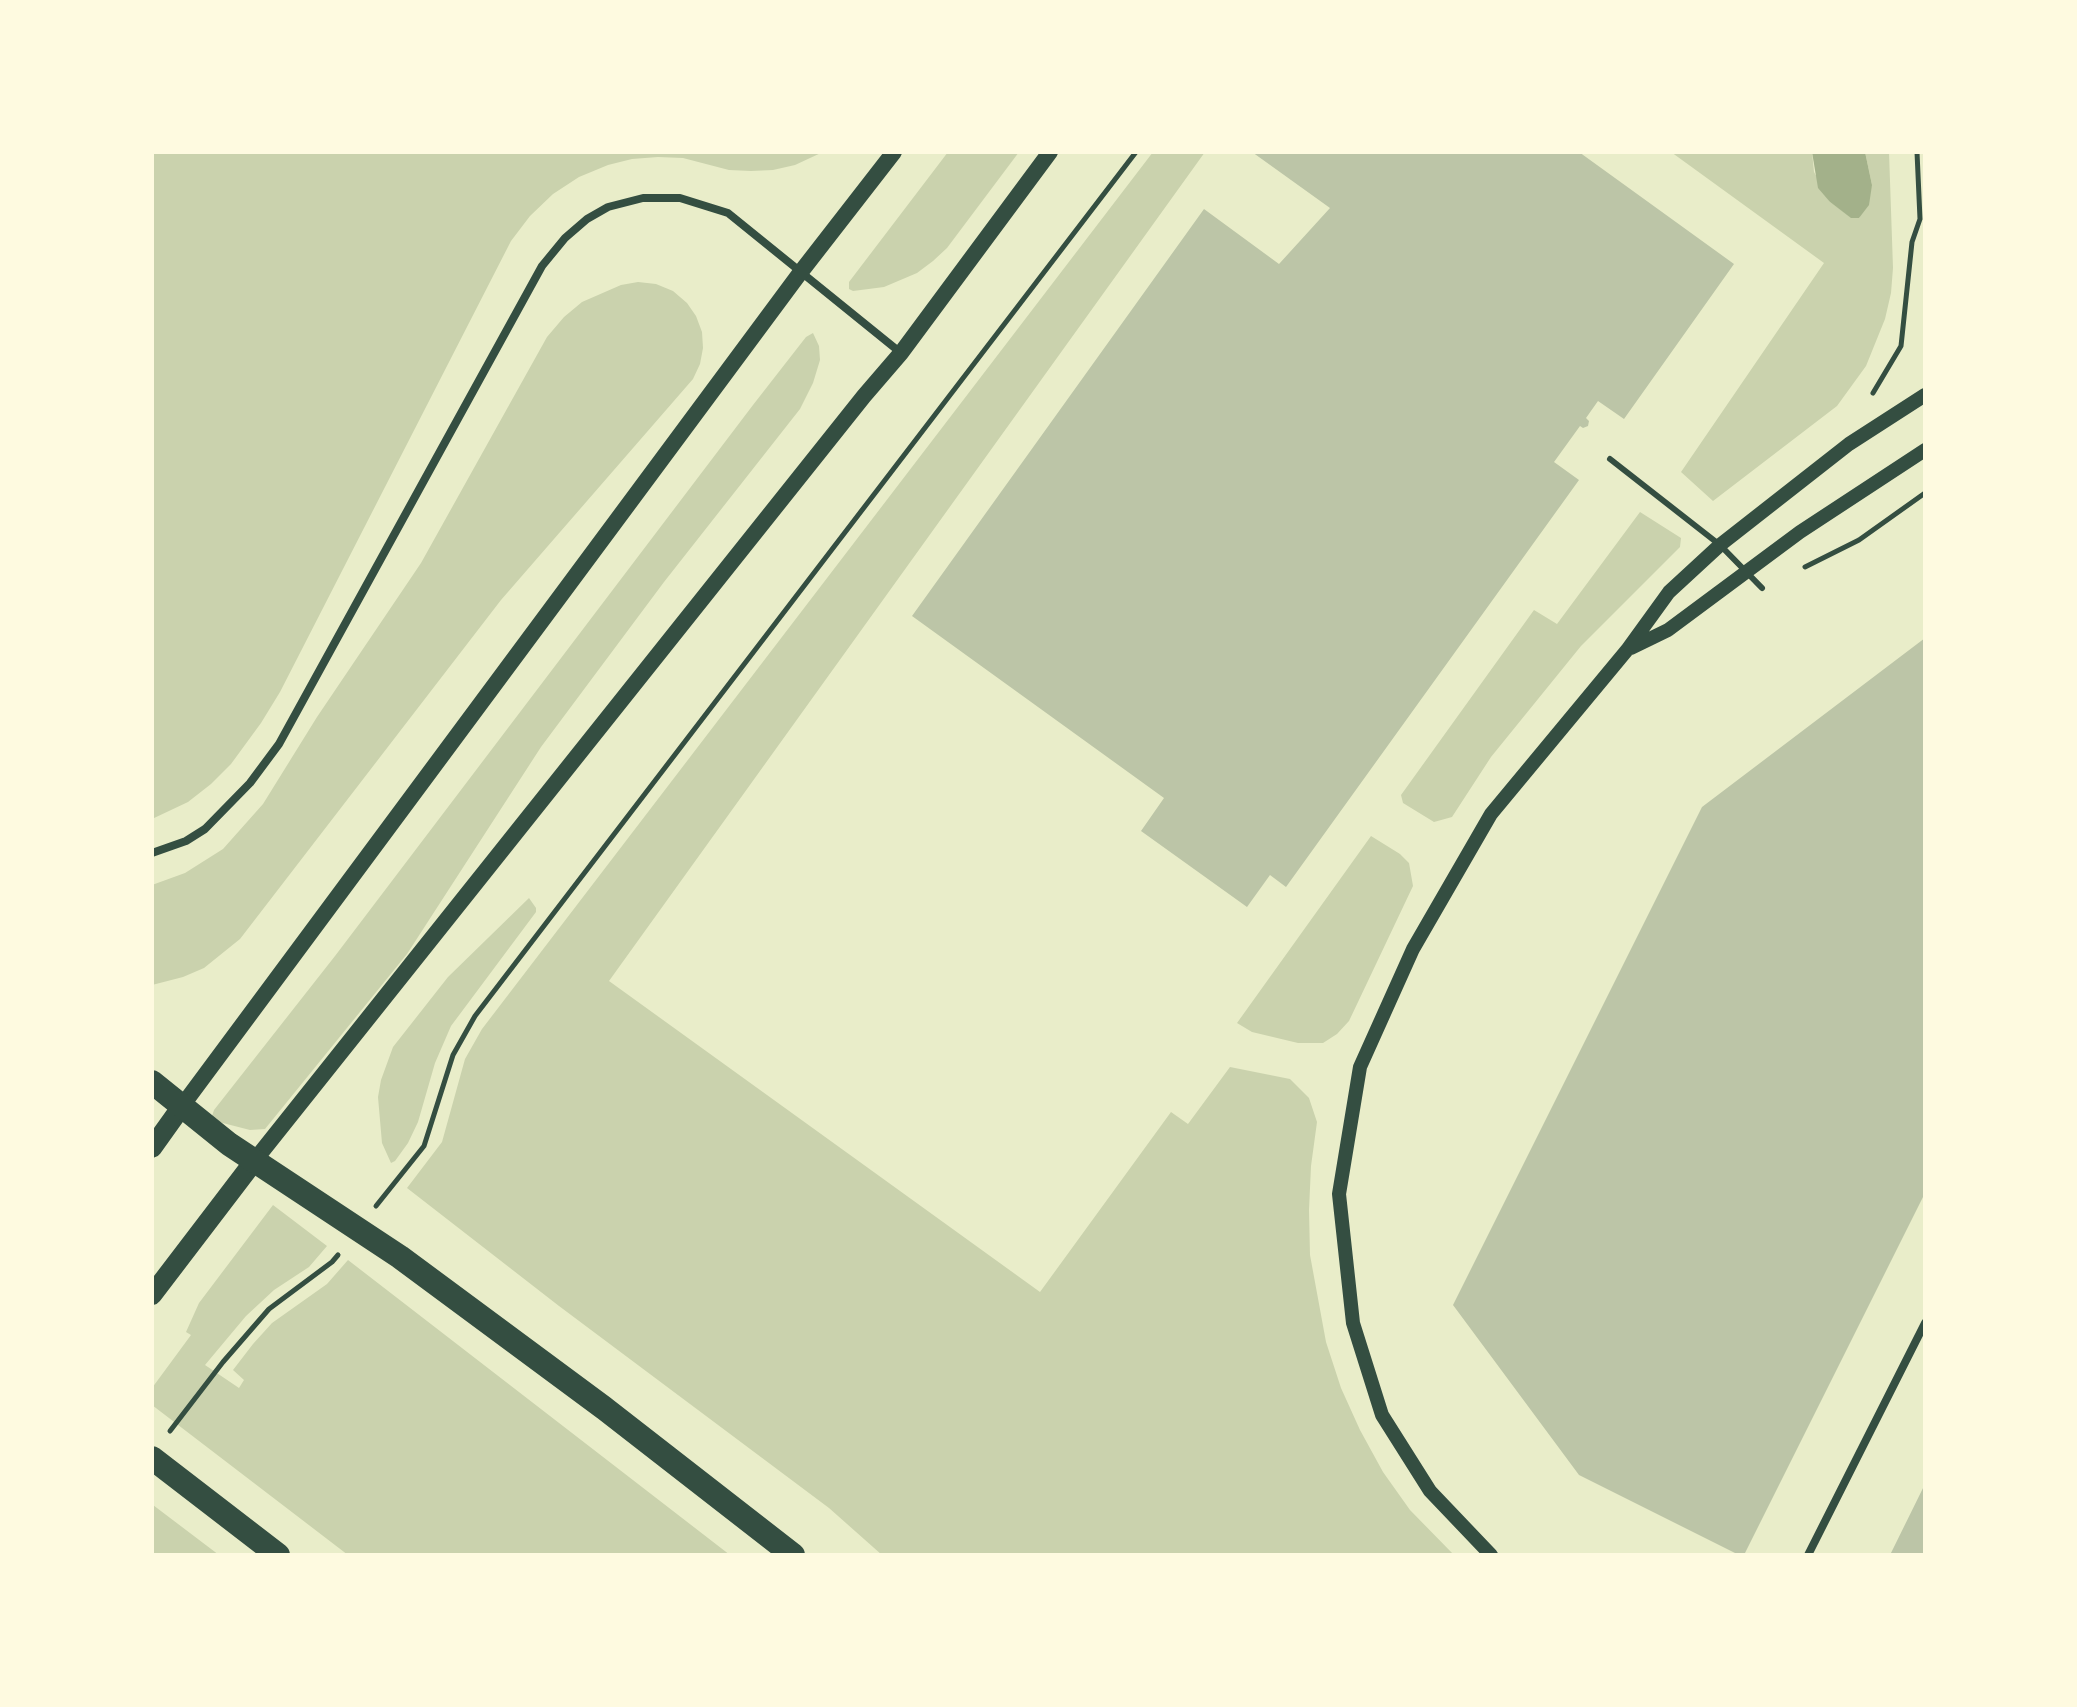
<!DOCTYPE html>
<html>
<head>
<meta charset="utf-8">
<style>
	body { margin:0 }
	#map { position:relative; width:2077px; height:1707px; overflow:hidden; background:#e9edc9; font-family:Rubik,sans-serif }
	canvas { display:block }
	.frame { position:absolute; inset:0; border:154px solid #fefae0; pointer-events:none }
</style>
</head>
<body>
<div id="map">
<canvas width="2077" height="1707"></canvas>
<div class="frame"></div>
</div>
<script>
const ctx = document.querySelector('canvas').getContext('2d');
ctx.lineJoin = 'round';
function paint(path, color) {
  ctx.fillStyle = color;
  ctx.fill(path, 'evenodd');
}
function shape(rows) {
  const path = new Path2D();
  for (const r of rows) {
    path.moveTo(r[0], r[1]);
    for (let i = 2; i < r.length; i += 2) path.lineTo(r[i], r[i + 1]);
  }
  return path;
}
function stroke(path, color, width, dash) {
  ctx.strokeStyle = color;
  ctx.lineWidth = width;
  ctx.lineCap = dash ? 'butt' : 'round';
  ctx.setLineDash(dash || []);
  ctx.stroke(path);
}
const green = shape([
	[152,152,823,152,795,165,773,170,751,171,729,170,683,158,658,157,632,159,608,165,579,177,553,194,530,216,511,241,280,692,261,723,231,764,211,784,188,802,152,819],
	[948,152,1019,152,947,248,933,261,917,273,884,287,853,291,849,289,849,282],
	[1153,152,1205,152,609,981,1040,1292,1171,1112,1188,1124,1230,1067,1290,1079,1309,1098,1317,1122,1311,1166,1309,1210,1310,1255,1326,1342,1341,1388,1360,1430,1383,1472,1410,1510,1454,1555,882,1555,829,1508,559,1306,407,1188,442,1142,465,1059,482,1029],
	[1671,152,1812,152,1814,172,1830,202,1851,217,1859,218,1872,185,1865,152,1889,152,1893,268,1891,293,1885,319,1866,366,1837,406,1713,501,1681,472,1824,263],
	[638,282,656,284,673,291,687,303,696,316,702,332,703,348,700,364,693,379,501,600,240,939,204,968,183,977,152,985,152,885,185,873,223,849,263,804,317,717,421,563,547,337,564,317,582,302,621,285],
	[813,333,819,346,820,360,813,383,800,409,664,582,541,747,407,954,265,1129,250,1130,215,1121,212,1116,214,1110,335,956,753,405,806,337],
	[1640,512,1681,538,1680,547,1581,646,1491,757,1452,817,1434,822,1403,803,1401,795,1534,610,1557,624],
	[1371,836,1400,854,1409,863,1413,886,1349,1021,1337,1034,1323,1043,1298,1043,1252,1032,1237,1023],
	[529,898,536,908,536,912,451,1026,435,1063,418,1122,408,1143,395,1161,391,1163,382,1143,378,1097,381,1080,393,1047,448,977],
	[273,1205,327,1246,309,1267,274,1290,246,1316,205,1365,239,1388,244,1380,233,1370,253,1344,272,1323,327,1284,348,1260,730,1555,348,1555,152,1405,152,1388,191,1335,186,1332,199,1303],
	[153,1505,219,1555,152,1555]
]);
const water = shape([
	[1812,152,1865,152,1872,185,1869,205,1859,218,1851,218,1830,202,1818,188]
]);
const building = shape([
	[1252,152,1579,152,1734,264,1624,419,1598,401,1586,418,1589,421,1588,426,1583,428,1580,426,1554,462,1579,480,1286,887,1270,875,1247,907,1141,831,1164,798,912,616,1204,209,1279,264,1330,208],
	[1925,638,1925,1193,1744,1555,1739,1555,1579,1475,1453,1305,1702,807],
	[1925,1484,1925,1555,1890,1555]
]);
const path = shape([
	[1873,393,1901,346,1912,242,1920,219,1917,152],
	[1805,567,1859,540,1925,493],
	[376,1206,424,1146,453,1055,475,1016,1136,152],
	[170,1431,223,1362,269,1309,332,1262,338,1255]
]);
const service = shape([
	[1610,459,1720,545,1762,588]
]);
const minor = shape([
	[152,853,186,841,205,829,250,783,279,744,542,266,565,238,587,219,608,207,643,198,680,198,728,213,901,353],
	[1808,1555,1925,1323]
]);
const tertiary = shape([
	[1631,648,1668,630,1800,532,1925,450],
	[1491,1555,1430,1491,1382,1415,1353,1323,1339,1194,1360,1067,1413,949,1491,814,1627,650,1669,592,1720,545,1849,444,1925,395]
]);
const secondary = shape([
	[182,1106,800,273,894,152],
	[255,1160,864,396,901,353,1050,152]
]);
const primary = shape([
	[152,1148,182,1106],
	[152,1295,255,1160]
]);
const motorway = shape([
	[152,1082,229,1144,400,1257,604,1408,793,1555],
	[152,1458,278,1555]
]);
paint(green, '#cad2ad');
paint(water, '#a3b18a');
paint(building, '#bcc5a7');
stroke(path, '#344e41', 5);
stroke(service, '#344e41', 6);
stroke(minor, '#344e41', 8);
stroke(tertiary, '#344e41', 14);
stroke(secondary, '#344e41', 16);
stroke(primary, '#344e41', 20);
stroke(motorway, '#344e41', 24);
</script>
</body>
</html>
